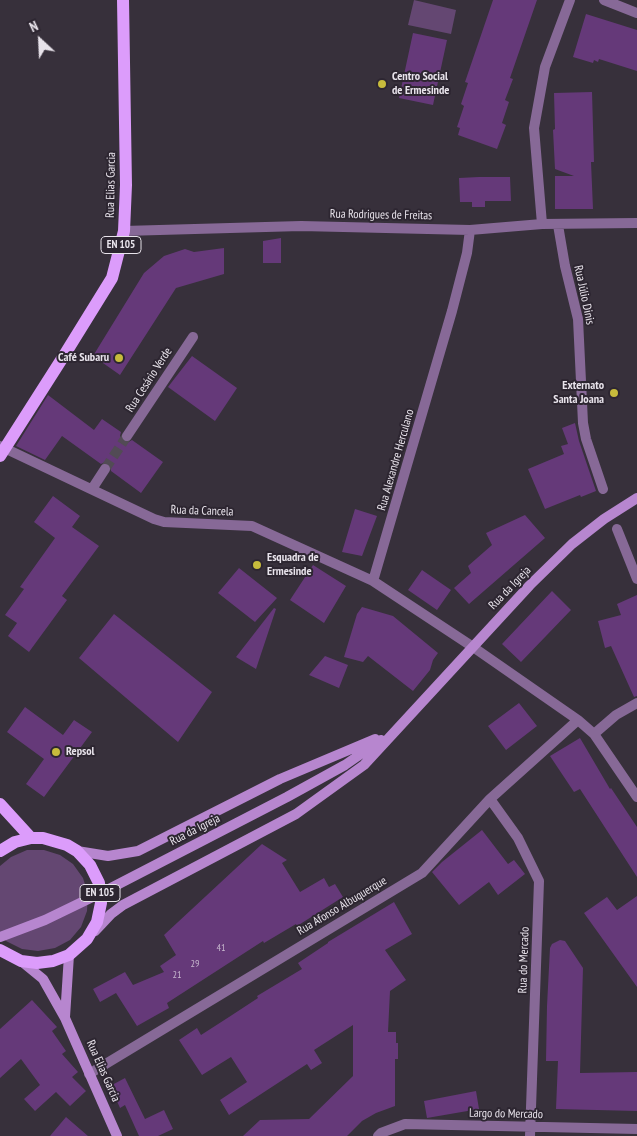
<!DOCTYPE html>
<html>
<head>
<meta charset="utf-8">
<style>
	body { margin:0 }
	#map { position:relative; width:637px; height:1136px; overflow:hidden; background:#37303b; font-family:"PT Sans Narrow",sans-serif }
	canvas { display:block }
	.north { position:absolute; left:15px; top:15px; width:50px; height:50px; -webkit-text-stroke:4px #2d2631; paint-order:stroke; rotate:335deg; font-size:14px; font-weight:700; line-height:20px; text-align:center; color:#e8e3eb }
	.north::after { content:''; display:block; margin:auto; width:18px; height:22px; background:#e8e3eb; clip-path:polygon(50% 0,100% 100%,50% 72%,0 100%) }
</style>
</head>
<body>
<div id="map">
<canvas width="637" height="1136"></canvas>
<div class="north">N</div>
</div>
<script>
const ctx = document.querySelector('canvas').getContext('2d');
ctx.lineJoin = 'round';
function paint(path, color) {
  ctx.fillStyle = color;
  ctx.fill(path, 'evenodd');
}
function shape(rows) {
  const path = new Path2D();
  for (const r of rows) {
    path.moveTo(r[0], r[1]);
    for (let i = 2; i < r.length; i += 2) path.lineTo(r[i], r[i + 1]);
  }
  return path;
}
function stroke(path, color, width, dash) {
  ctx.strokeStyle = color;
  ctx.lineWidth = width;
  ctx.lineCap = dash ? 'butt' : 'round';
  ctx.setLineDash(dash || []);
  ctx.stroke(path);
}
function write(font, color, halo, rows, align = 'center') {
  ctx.font = font + ' "PT Sans Narrow",sans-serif';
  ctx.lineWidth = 4;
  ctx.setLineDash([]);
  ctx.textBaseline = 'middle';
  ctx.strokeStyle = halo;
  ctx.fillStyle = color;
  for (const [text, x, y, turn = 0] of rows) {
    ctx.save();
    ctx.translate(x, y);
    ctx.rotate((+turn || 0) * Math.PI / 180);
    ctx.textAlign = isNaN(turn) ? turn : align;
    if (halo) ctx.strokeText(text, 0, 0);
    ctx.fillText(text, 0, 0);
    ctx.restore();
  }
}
const green = shape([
	[414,0,456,10,451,34,408,25],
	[27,850,44,850,60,855,73,864,83,878,88,894,87,911,81,927,70,940,55,948,38,951,22,949,6,941,0,934,0,866,11,857]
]);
const building = shape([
	[493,0,537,0,510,78,513,79,505,100,509,102,502,123,506,125,497,149,458,135,460,128,457,127,464,106,461,104,468,83,465,82],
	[586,14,637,30,637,71,599,59,598,62,594,60,593,63,573,57],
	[413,33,447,40,433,105,399,98],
	[592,92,594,162,591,162,593,209,555,209,555,176,574,176,555,169,553,130,555,129,554,93],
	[479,177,510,177,511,201,485,201,485,207,472,207,472,202,460,202,459,178],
	[281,238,281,263,263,263,263,241],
	[224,248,224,274,176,288,120,375,93,356,144,273,164,256,185,249,194,252],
	[192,356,237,388,215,421,168,387],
	[48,395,94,430,102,419,121,432,120,436,123,441,127,443,132,440,163,462,141,493,111,471,111,466,109,464,105,462,101,464,62,436,45,460,16,446],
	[575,423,579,441,596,491,581,497,580,495,545,509,528,469,564,454,561,446,568,444,562,428],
	[53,496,80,516,72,527,99,546,62,596,67,600,29,652,8,636,17,623,5,615,24,589,20,587,55,538,34,522],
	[355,509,377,516,362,556,342,552],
	[525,515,545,538,469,604,454,588,471,573,468,566,492,545,486,533],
	[313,565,346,586,324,623,290,600],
	[239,568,277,598,255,622,218,593],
	[422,570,451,590,437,610,408,590],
	[552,591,571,610,521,662,502,644],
	[637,595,637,696,634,697,611,646,605,648,598,621,621,615,617,604],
	[362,607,393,616,438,653,433,660,430,670,413,691,368,656,363,662,344,657,357,614],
	[274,608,276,609,256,669,236,657],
	[114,614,212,692,178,742,79,658],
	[325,656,348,665,339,688,309,675],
	[519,703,537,726,506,750,488,726],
	[25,707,63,735,74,720,92,732,44,797,26,784,44,759,7,732],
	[580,738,610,789,611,788,637,827,637,877,580,789,574,792,550,756],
	[482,830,508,864,514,860,525,874,498,895,489,882,459,905,432,872,442,862],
	[262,844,287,860,282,863,300,892,324,878,329,887,335,884,343,897,297,926,296,924,264,943,263,941,167,1003,169,1008,137,1026,116,993,100,1002,93,989,125,972,133,985,164,972,160,966,176,955,164,935],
	[637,896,637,987,584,913,607,897,617,910],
	[394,902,412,934,385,950,406,980,390,991,388,1032,396,1032,396,1043,398,1043,398,1059,395,1059,395,1106,376,1113,362,1121,347,1136,243,1136,260,1120,309,1119,353,1076,353,1025,314,1050,322,1063,311,1070,307,1064,229,1115,220,1100,247,1082,231,1057,202,1075,179,1040,197,1028,201,1035,229,1017,258,998,257,996,302,969,298,963,328,943,328,942],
	[560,940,565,941,583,968,580,1073,637,1072,637,1111,556,1109,558,1061,546,1061,547,1006,550,948,552,944],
	[32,1000,57,1027,52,1031,66,1051,62,1054,78,1072,72,1077,86,1091,70,1106,56,1092,35,1111,24,1099,40,1085,21,1059,0,1078,0,1029],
	[125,1078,145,1119,164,1110,173,1129,158,1136,139,1136,125,1105,120,1108,112,1090,112,1085],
	[476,1091,479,1109,427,1118,424,1101],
	[66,1117,88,1136,50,1136]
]);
const streetTunnel = shape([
	[105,469,127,436]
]);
const street = shape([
	[604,0,637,13],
	[542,224,534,128,545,67,570,0],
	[558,225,565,266,578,319,583,423,586,439,603,489],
	[124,231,301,226,470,230,542,224,637,223],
	[127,436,193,337],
	[0,446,154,519,164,522,252,526,373,581,473,647,578,720,594,734,637,797],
	[92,489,105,469],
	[617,529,637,579],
	[373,581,452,311,467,253,470,230],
	[594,734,616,715,637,703],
	[490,799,518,838,539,881,530,1136],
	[89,1074,422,873,490,799,578,720],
	[378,1136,381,1133,405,1124,637,1129]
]);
const secondary = shape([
	[77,851,108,856,138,851,280,779,375,739],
	[95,931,111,914,123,905,296,814,364,765,530,585,572,544,604,519,637,498],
	[0,937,45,920,109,889,287,797,345,765,381,740],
	[21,961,43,979,65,1018,117,1136],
	[65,1017,69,955]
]);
const primary = shape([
	[0,456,65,354,112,278,124,231,126,185,123,0],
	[0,804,31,838],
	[0,851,15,842,31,838,43,838,67,845,77,851,90,865,99,883,101,903,97,922,87,939,69,955,53,961,37,963,21,961,0,950]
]);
const markers = [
	[382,84,5,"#c7bb3c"],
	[119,358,5,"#c7bb3c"],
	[614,393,5,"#c7bb3c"],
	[257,565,5,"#c7bb3c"],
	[56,752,5,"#c7bb3c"]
];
const numberNames = [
	["41",221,948],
	["29",195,964],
	["21",177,975]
];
const shields = [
	[121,245,40],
	[100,893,40]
];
const shieldNames = [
	["EN 105",121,245],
	["EN 105",100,893]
];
const poiNames = [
	["Centro Social",392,77],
	["de Ermesinde",392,91],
	["Café Subaru",109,358,"right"],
	["Externato",604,386,"right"],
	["Santa Joana",604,400,"right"],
	["Esquadra de",267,558],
	["Ermesinde",267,572],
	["Repsol",66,752]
];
const streetNames = [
	["Rua Elias Garcia",111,185,-89],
	["Rua Rodrigues de Freitas",381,215,1],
	["Rua Júlio Dinis",584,295,78],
	["Rua Cesário Verde",149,380,-57],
	["Rua Alexandre Herculano",396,460,-74],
	["Rua da Cancela",202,511,2],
	["Rua da Igreja",510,588,-46],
	["Rua da Igreja",195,830,-27],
	["Rua Afonso Albuquerque",342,906,-31],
	["Rua do Mercado",524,960,-88],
	["Rua Elias Garcia",103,1071,66],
	["Largo do Mercado",506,1114,1]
];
paint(green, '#644772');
paint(building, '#653979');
stroke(streetTunnel, '#524b55', 10, [10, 5]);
stroke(street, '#876997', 10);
stroke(secondary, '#b786cf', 10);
stroke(primary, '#dc9cfb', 12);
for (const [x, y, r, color] of markers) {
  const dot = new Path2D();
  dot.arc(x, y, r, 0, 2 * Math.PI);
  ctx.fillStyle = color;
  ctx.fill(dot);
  stroke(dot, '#2d2631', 2);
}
write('10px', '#c7b8ce', null, numberNames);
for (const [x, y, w] of shields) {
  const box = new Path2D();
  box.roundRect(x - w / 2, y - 8.5, w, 17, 4);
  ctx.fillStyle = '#2d2631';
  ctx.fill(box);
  stroke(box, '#e8e3eb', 1);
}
write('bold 11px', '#e8e3eb', null, shieldNames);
write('bold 12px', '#e8e3eb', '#2d2631', poiNames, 'left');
write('12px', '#e8e3eb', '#2d2631', streetNames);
</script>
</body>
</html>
